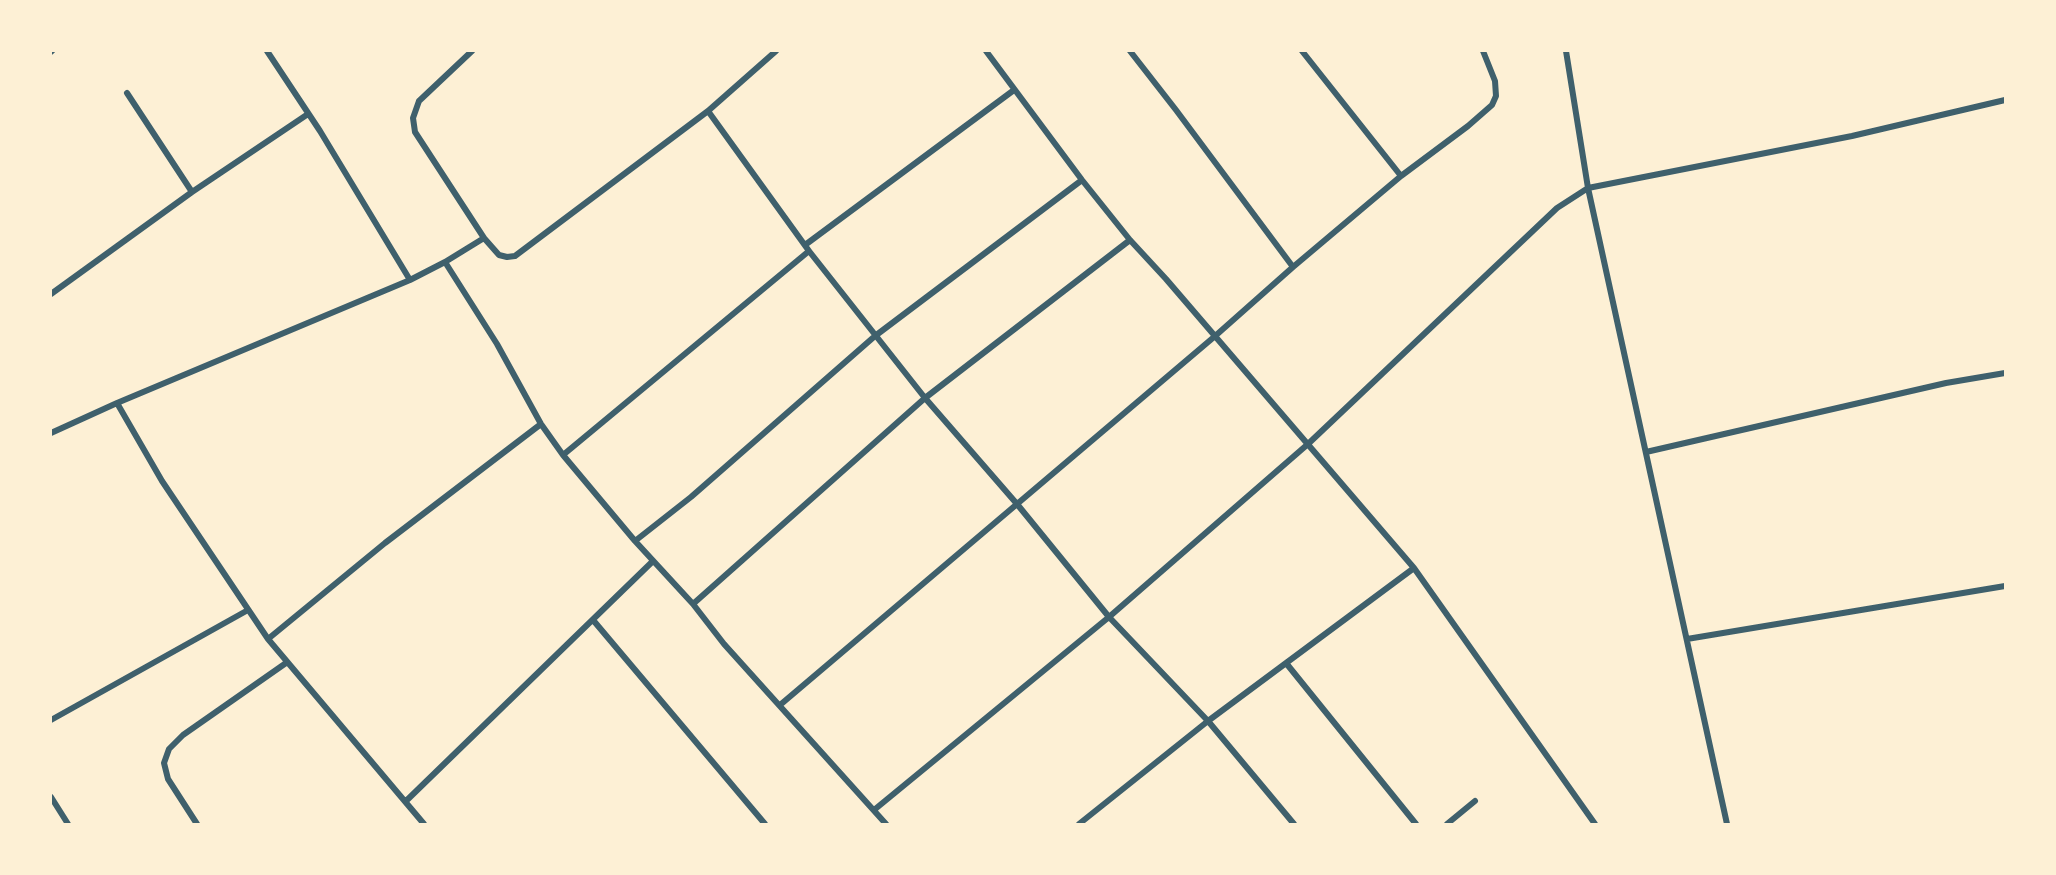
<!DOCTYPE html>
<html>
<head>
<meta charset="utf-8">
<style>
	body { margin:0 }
	#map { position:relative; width:2056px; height:875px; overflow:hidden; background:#fdf0d5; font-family:Cabin,sans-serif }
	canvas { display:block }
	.frame { position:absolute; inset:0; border:52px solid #fdf0d5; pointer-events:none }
</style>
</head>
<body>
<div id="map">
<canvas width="2056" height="875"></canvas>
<div class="frame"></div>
</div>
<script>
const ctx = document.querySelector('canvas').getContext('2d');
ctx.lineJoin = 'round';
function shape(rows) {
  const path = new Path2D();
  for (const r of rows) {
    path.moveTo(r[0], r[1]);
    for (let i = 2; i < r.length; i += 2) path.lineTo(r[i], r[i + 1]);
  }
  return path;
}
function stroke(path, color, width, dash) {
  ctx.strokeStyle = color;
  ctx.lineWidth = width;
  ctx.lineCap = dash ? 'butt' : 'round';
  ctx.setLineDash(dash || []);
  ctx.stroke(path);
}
const minor = shape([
	[267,51,320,131,410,280],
	[472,51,419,101,413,118,415,132,484,238],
	[986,51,1082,180,1130,240,1166,279,1414,568,1595,824],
	[1130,51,1176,110,1293,267],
	[1302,51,1401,176],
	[1566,51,1588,188,1727,824],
	[51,52,52,51],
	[127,93,192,192],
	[708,111,809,251,925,398,1017,504,1109,617,1208,721,1294,824],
	[805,245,1014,90],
	[445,262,497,344,541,424,563,455,635,541,693,604,724,644,886,824],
	[51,294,192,192,308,114],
	[117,403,162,481,268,639,424,824],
	[51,433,117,403,410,280,445,262,484,238,499,255,507,257,515,256,708,111,776,51],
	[1646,452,1946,383,2005,373],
	[563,455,809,251],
	[635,541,691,497,875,336,1082,180],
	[693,604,925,398,1130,240],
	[593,620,765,824],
	[268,639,385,543,541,424],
	[1687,639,2005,586],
	[1286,663,1416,824],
	[780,705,1214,337,1293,267,1401,176,1468,126,1492,105,1496,96,1495,81,1483,51],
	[51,720,248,610],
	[51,797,68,824],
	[406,801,652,562],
	[874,810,1109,617,1308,444,1557,208,1588,188,1852,136,2005,100],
	[197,824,168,779,164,763,169,749,183,735,286,663],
	[1079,824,1208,721,1414,568],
	[1447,824,1475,801]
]);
stroke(minor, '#3f606c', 6);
</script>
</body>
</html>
